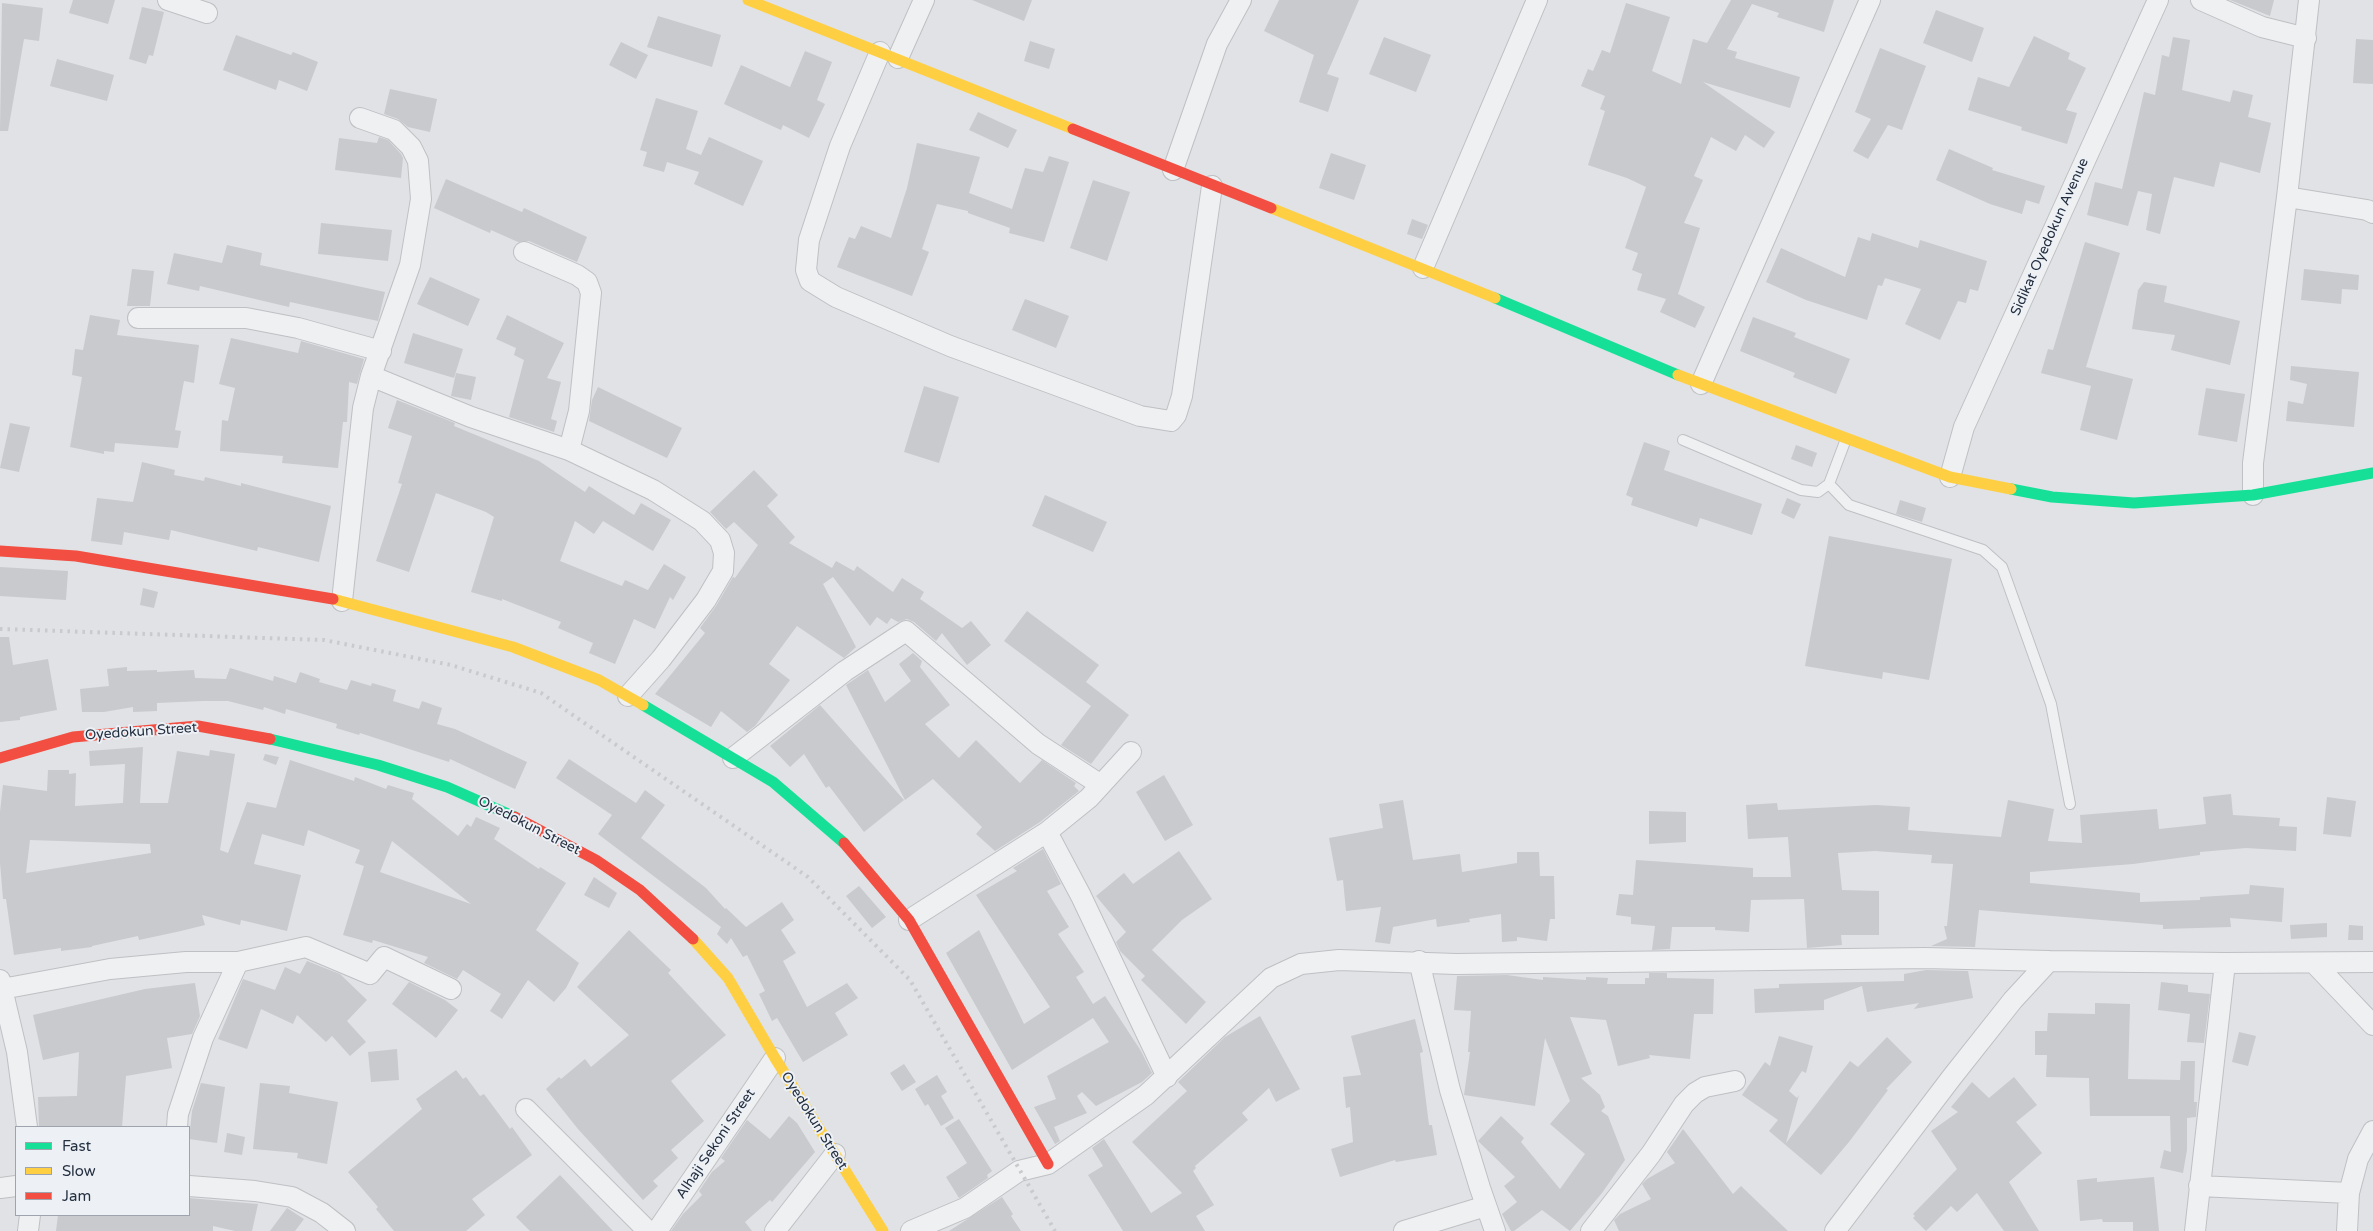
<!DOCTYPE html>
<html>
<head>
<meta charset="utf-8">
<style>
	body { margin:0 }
	#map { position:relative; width:2373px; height:1231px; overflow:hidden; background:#e0e2e5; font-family:"Varela Round",sans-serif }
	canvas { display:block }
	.legend { position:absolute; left:15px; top:1126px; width:175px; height:90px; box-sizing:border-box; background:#edf1f6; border:1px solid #9da4ad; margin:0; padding:6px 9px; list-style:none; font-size:15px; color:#253040 }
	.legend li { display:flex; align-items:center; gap:10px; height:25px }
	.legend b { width:25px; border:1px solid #9da4ad }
</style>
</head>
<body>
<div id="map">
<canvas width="2373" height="1231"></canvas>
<ul class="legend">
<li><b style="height:6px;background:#16e098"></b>Fast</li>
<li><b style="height:6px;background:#ffcf43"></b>Slow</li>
<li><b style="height:6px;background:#f24e42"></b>Jam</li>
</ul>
</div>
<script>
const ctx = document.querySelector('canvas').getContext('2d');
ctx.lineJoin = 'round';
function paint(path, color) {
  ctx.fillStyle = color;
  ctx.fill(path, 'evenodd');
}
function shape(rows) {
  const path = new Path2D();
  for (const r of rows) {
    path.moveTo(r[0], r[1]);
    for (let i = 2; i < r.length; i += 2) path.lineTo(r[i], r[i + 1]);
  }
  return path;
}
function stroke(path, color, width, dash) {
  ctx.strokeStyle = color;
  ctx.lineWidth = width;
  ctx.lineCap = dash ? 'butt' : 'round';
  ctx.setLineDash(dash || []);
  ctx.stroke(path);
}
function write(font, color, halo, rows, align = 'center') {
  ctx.font = font + ' "Varela Round",sans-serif';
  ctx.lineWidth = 4;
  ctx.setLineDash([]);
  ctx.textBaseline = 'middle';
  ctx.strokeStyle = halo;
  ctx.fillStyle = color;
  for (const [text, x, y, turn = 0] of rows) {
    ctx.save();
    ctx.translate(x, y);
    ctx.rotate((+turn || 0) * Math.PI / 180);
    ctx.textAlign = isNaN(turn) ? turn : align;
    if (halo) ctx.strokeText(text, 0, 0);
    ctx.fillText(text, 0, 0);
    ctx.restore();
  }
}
const building = shape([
	[73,0,115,0,108,24,69,13],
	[972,0,1032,0,1024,21],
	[1279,0,1359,0,1327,74,1339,78,1328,112,1299,102,1314,55,1264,31],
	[1731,0,1834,0,1824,32,1777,17,1779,13,1752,4,1727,49,1737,52,1735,58,1800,77,1790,108,1703,82,1775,132,1764,148,1745,135,1736,151,1711,137,1694,176,1703,180,1684,223,1700,228,1678,294,1705,307,1695,328,1660,312,1666,299,1637,290,1642,274,1632,270,1638,253,1625,248,1646,187,1627,178,1588,165,1605,111,1600,109,1605,96,1581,86,1588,69,1593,71,1602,50,1610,53,1626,3,1670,17,1652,71,1681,84,1693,39,1707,43],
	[2230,0,2274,0,2270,16],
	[2,3,43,8,39,41,24,39,8,131,0,131],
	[142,7,164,12,153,56,149,55,146,64,129,59],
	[1936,10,1984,28,1972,62,1923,43],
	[658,16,721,35,712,67,647,47],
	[236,35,291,55,293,52,318,62,307,91,279,80,276,90,223,70],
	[2034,36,2070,53,2068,59,2086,68,2066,110,2077,113,2067,144,2021,130,2022,127,1968,110,1978,77,2009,87],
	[1384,37,1431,55,1416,92,1369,74],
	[2173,37,2190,40,2182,90,2230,102,2233,90,2253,95,2248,117,2271,123,2260,173,2220,162,2214,187,2174,177,2160,234,2146,230,2152,194,2138,191,2128,226,2087,215,2095,182,2122,189,2144,92,2155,95,2162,55,2169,57],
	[2356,39,2373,40,2373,84,2353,83],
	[1030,41,1055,49,1049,69,1024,61],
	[621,42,648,55,636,79,609,65],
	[1880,48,1926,66,1902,130,1888,125,1868,159,1853,151,1871,119,1855,112],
	[805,51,832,62,817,100,825,104,809,138,783,125,781,130,724,104,741,65,790,87],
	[57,59,114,75,107,101,50,86],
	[390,89,437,99,430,132,408,127,398,119,384,114],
	[656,98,698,111,686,149,701,155,709,137,763,161,743,206,694,184,699,172,667,162,664,172,643,166,647,152,640,150],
	[978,112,1017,130,1008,148,969,130],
	[379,137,388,140,401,154,403,158,401,178,335,170,339,138,377,143],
	[917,143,980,157,969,193,1012,209,1025,168,1043,172,1049,156,1069,162,1044,242,1009,233,1010,228,968,213,968,211,937,204,922,249,929,252,912,296,837,267,849,237,855,239,861,226,891,238,907,188],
	[1949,149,1993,168,1992,170,2045,186,2039,204,2026,200,2022,214,1990,204,1936,180],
	[1331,153,1366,165,1354,200,1319,188],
	[446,179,522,212,524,208,587,237,577,262,529,241,518,242,491,230,490,233,434,208],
	[1093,180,1130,192,1107,261,1070,248],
	[1412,219,1428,225,1422,239,1407,234],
	[321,223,392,230,388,261,318,254],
	[1872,233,1918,248,1920,240,1987,261,1978,291,1970,289,1966,303,1958,301,1940,340,1905,324,1921,289,1885,278,1882,286,1878,285,1867,320,1806,300,1766,282,1781,248,1845,277,1858,237,1870,241],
	[2085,242,2120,253,2086,367,2133,379,2117,440,2080,430,2091,386,2041,373,2048,349,2053,350],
	[227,245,262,253,260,265,385,292,378,321,290,302,289,307,200,286,199,291,167,284,174,253,222,263],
	[132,269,154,271,150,306,127,306],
	[2304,269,2359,275,2358,290,2342,289,2341,304,2301,300],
	[430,277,480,299,468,326,417,304],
	[2144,282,2167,286,2164,302,2240,321,2230,365,2171,350,2175,335,2132,329,2138,290],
	[1025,299,1069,316,1056,348,1012,330],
	[90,315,120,320,117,335,199,345,194,383,184,381,175,430,181,431,178,448,115,443,114,452,104,451,104,454,70,447,82,377,72,375,75,349,83,350],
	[507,315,564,343,547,378,561,382,551,419,557,421,554,432,509,417,524,360,514,355,516,348,496,339],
	[1753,317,1796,333,1794,337,1850,359,1836,394,1793,377,1795,373,1740,351],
	[413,333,463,349,454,378,404,363],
	[231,338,298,353,301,341,364,359,357,384,349,382,347,422,343,422,338,468,282,463,283,456,220,451,222,420,228,421,235,388,219,384],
	[2291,366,2359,372,2354,427,2286,421,2288,401,2303,404,2307,384,2290,380],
	[456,373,476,377,471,400,451,396],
	[924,386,959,397,939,463,904,452],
	[598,387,682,428,667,458,589,421,592,400],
	[2206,388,2245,394,2237,442,2198,435],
	[397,400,455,423,454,426,539,461,585,492,589,486,634,515,641,503,671,520,653,551,603,521,594,534,575,521,560,561,622,586,625,580,648,590,664,564,686,577,673,600,670,597,655,629,634,619,615,664,589,653,593,643,558,628,561,622,502,599,502,601,471,592,494,517,486,512,436,493,409,572,376,561,402,484,398,483,412,436,388,428],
	[10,423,30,427,19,472,0,468],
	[1644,442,1670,451,1664,470,1762,504,1752,535,1700,518,1697,527,1631,505,1633,498,1626,495],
	[1796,445,1817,453,1812,467,1791,459],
	[142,462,175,470,174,475,204,481,205,477,241,486,241,483,331,506,319,562,258,547,257,551,171,530,169,540,124,532,122,545,91,541,97,498,133,502],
	[754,470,778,495,767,506,795,537,789,543,832,568,836,561,854,571,857,566,893,592,902,578,924,592,920,599,962,628,971,621,991,645,967,665,942,633,936,641,914,622,907,619,898,622,891,618,887,624,877,617,870,626,833,577,823,584,856,647,844,658,797,626,769,664,790,680,755,726,747,732,721,711,711,727,655,694,705,633,700,628,716,606,733,577,735,578,758,545,734,522,726,529,710,512],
	[1045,495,1107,522,1093,552,1032,526],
	[1787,498,1801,504,1794,519,1781,513],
	[1900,500,1926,508,1922,522,1896,514],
	[1829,536,1952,559,1929,680,1883,672,1882,679,1805,666],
	[0,567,68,571,66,600,0,596],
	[143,588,158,592,154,608,140,605],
	[1027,611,1099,665,1086,682,1129,715,1091,764,1061,745,1091,706,1004,641],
	[0,637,9,637,13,665,48,659,57,710,20,717,20,720,0,722],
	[913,653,922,661,920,667,950,705,925,724,959,758,976,740,1020,783,1042,760,1076,783,1074,786,1079,791,1040,822,995,851,976,834,982,827,933,779,905,800,846,685,868,670,885,702,911,681,899,664],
	[127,667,127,671,157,670,157,672,194,670,195,678,226,679,230,668,273,681,274,676,296,683,300,672,320,679,319,682,347,690,351,680,371,686,372,683,396,690,393,701,419,709,422,701,442,708,437,724,455,729,527,762,515,789,450,759,449,762,360,733,359,735,336,728,337,724,286,709,285,714,264,707,263,710,228,701,203,701,157,703,157,711,133,712,133,707,104,712,82,712,80,689,109,686,107,669],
	[820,705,904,800,864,832,829,786,826,788,804,754,790,767,770,746],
	[143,747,140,803,168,803,177,751,209,756,210,750,235,754,220,850,228,853,247,802,276,808,290,760,354,781,355,777,386,789,388,785,414,793,412,799,458,836,467,824,471,827,476,817,500,828,494,839,539,869,540,867,566,883,536,930,579,963,566,988,554,1002,528,980,502,1019,490,1011,501,994,463,970,457,979,424,963,428,957,373,940,372,943,343,935,364,866,355,863,360,850,308,830,304,846,262,834,254,864,301,875,287,931,241,920,240,925,202,915,205,925,181,931,139,940,138,936,92,946,92,947,61,951,61,948,14,955,6,899,3,899,0,863,0,812,3,785,47,791,48,770,69,770,69,774,76,773,75,806,123,803,125,764,90,766,89,751],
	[30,840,150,844,151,853,26,873],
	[392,841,471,904,380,872],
	[265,754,279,757,276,765,263,760],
	[569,759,636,803,645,790,665,805,641,838,706,888,725,909,726,908,746,927,782,902,794,920,781,930,796,953,783,961,807,1007,847,983,858,998,835,1013,848,1035,803,1062,777,1018,772,1021,759,994,765,991,747,955,743,957,731,938,727,944,717,934,721,927,598,834,612,815,556,778],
	[1164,775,1193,825,1165,841,1136,792],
	[2231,794,2233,815,2280,818,2279,826,2297,827,2296,851,2246,848,2200,852,2200,855,2133,864,2030,872,2030,883,2140,893,2140,902,2200,900,2200,897,2249,894,2250,885,2284,888,2282,922,2230,918,2231,927,2163,929,2163,925,1979,910,1975,947,1931,946,1947,939,1944,926,1947,926,1953,864,1931,863,1932,855,1875,851,1838,853,1842,890,1879,891,1879,935,1841,935,1842,945,1807,948,1804,899,1751,900,1749,932,1715,930,1715,927,1672,927,1670,949,1652,950,1655,926,1631,924,1631,917,1616,915,1619,894,1633,895,1636,860,1753,868,1753,877,1791,877,1788,837,1748,839,1746,805,1777,803,1778,810,1876,805,1910,807,1908,830,2001,837,2008,800,2054,809,2048,841,2082,843,2080,815,2157,809,2159,829,2206,824,2203,797],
	[2327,797,2356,801,2351,837,2323,834],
	[1403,800,1413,860,1460,854,1462,872,1517,863,1517,852,1539,852,1540,876,1554,876,1555,919,1550,919,1547,941,1517,937,1517,941,1502,942,1501,914,1469,919,1470,922,1437,927,1436,919,1393,927,1390,944,1375,942,1381,907,1346,911,1343,880,1337,881,1329,838,1383,828,1379,804],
	[1649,811,1686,812,1686,842,1649,844],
	[1043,849,1061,884,1047,891,1069,927,1058,934,1084,972,1076,977,1093,1004,1105,996,1141,1051,1152,1073,1142,1082,1096,1106,1082,1092,1077,1096,1087,1113,1054,1127,1060,1141,1055,1144,1034,1107,1056,1099,1047,1076,1109,1042,1093,1018,1012,1070,946,953,979,930,1024,1024,1050,1007,976,895,1017,871,1013,868],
	[1179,851,1212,899,1182,920,1152,950,1206,1002,1186,1024,1141,980,1145,976,1120,951,1116,942,1126,932,1096,896,1124,873,1133,884],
	[594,877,617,893,609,908,584,895],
	[859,886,886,917,872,928,846,896],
	[2327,923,2327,937,2291,939,2290,925],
	[2349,925,2363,926,2363,940,2348,940],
	[629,930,671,970,668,973,726,1035,671,1081,704,1121,671,1150,678,1158,653,1181,658,1186,643,1200,578,1129,546,1089,559,1077,561,1079,585,1059,591,1067,629,1035,577,987],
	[307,961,340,974,367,1000,347,1021,366,1042,350,1056,332,1036,326,1042,297,1015,293,1024,261,1009,247,1049,218,1039,243,979,275,990,285,967,300,974],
	[1926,970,1968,971,1973,998,1914,1009,1919,1003,1867,1012,1862,986,1824,1000,1824,1010,1755,1013,1754,989,1779,988,1779,984,1904,981,1904,974],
	[1649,973,1667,973,1667,978,1714,979,1713,1014,1694,1014,1690,1059,1649,1055,1650,1058,1618,1066,1606,1020,1570,1017,1592,1074,1581,1078,1600,1095,1605,1107,1601,1111,1608,1116,1625,1160,1602,1193,1570,1231,1542,1210,1514,1231,1511,1231,1502,1214,1517,1202,1504,1186,1515,1177,1478,1141,1501,1116,1524,1138,1521,1142,1560,1189,1585,1154,1550,1124,1570,1101,1545,1038,1535,1106,1464,1095,1470,1052,1468,1052,1471,1011,1454,1010,1457,976,1507,975,1543,980,1543,977,1586,980,1586,977,1608,978,1607,984,1645,984,1645,978,1649,978],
	[409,982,445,1000,458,1010,436,1038,392,1004],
	[2161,982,2188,985,2188,992,2210,994,2204,1043,2187,1042,2190,1014,2158,1010],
	[195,983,200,1016,192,1034,167,1038,172,1068,126,1076,122,1127,39,1127,38,1097,77,1096,79,1052,43,1060,33,1015,145,989],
	[2095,1003,2130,1004,2128,1079,2180,1080,2181,1061,2195,1061,2194,1102,2197,1102,2196,1117,2187,1118,2187,1150,2183,1173,2160,1168,2164,1150,2171,1152,2170,1116,2090,1116,2089,1078,2046,1077,2047,1055,2035,1055,2035,1031,2047,1031,2048,1013,2095,1014],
	[1260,1016,1300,1089,1276,1102,1269,1088,1242,1113,1248,1120,1195,1166,1196,1168,1193,1171,1214,1205,1196,1216,1205,1231,1123,1231,1088,1175,1103,1166,1092,1148,1104,1139,1151,1213,1182,1193,1132,1142,1187,1091,1178,1082,1225,1037],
	[1415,1019,1423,1052,1420,1053,1429,1125,1432,1125,1437,1155,1396,1162,1395,1160,1340,1177,1331,1149,1353,1142,1350,1107,1346,1108,1343,1077,1361,1075,1351,1036],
	[2239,1032,2256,1036,2248,1066,2232,1062],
	[1779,1036,1813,1046,1806,1073,1802,1071,1789,1091,1797,1098,1799,1095,1786,1143,1850,1061,1858,1067,1887,1037,1912,1062,1886,1089,1888,1090,1849,1142,1821,1175,1769,1131,1778,1120,1742,1095,1765,1062,1770,1066],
	[397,1049,399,1080,371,1082,368,1052],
	[904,1064,916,1082,902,1091,890,1073],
	[456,1070,463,1079,466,1077,480,1096,484,1094,510,1129,512,1127,532,1155,472,1199,485,1215,466,1231,394,1231,376,1209,378,1207,348,1172,422,1109,416,1099],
	[937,1075,947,1092,941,1096,954,1118,941,1126,928,1104,925,1106,915,1089],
	[2014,1077,2037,1105,2016,1122,2042,1153,2009,1182,2039,1231,2004,1231,1977,1193,1957,1212,1951,1206,1926,1231,1913,1218,1915,1216,1913,1214,1957,1169,1931,1131,1958,1112,1951,1107,1972,1082,1989,1098],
	[201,1083,225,1087,217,1143,189,1139,192,1111],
	[260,1083,290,1086,289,1093,338,1102,327,1164,297,1158,298,1153,253,1149],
	[789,1116,797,1123,815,1152,772,1202,770,1200,745,1222,752,1231,671,1231,683,1214,702,1195,699,1191,712,1172,725,1161,721,1158,747,1120,770,1139],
	[959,1119,992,1171,987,1175,988,1178,959,1198,946,1177,967,1163,945,1128],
	[1683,1129,1733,1194,1741,1186,1788,1231,1619,1231,1614,1220,1620,1214,1651,1199,1642,1184,1647,1179,1675,1163,1667,1152],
	[227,1133,245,1137,242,1155,224,1152],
	[560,1175,613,1231,530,1231,516,1217],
	[2154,1177,2159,1231,2133,1231,2133,1222,2103,1222,2102,1219,2080,1221,2077,1180,2097,1178,2097,1182],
	[1002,1197,1013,1214,1011,1216,1021,1231,949,1231],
	[189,1198,258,1204,252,1231,235,1231,213,1226,213,1231,56,1231,58,1215,189,1215],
	[287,1208,304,1219,295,1231,270,1231]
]);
const lane = shape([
	[1683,440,1801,490,1818,492,1829,484,1846,439],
	[1829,484,1849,505,1983,550,2002,567,2051,704,2070,804]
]);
const street = shape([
	[168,0,207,13],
	[2201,0,2262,27,2306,38],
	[880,52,840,146,809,240,806,270,810,281,836,297,950,346,1140,416,1171,421,1176,415,1182,396,1212,186],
	[898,58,924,0],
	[1173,170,1217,44,1241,0],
	[2287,197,2367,210,2373,213],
	[524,252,577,275,587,282,591,293,579,411,569,450],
	[1423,268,1537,0],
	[138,318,246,318,298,328,381,351],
	[371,376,471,417,569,450,653,490,702,521,720,540,724,553,723,571,706,600,661,659,628,696],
	[1701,384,1870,0],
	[1950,477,1964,427,2158,0],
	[2253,495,2253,463,2287,197,2309,0],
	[342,601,363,408,371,376,410,265,421,199,418,161,411,147,394,130,360,118],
	[733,758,845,671,906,631,1038,744,1101,785],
	[1047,832,1081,896,1167,1077],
	[909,920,1047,832,1089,798,1131,752],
	[1419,961,1450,1090,1480,1188,1495,1231],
	[2314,963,2373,1025],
	[0,980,17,1052,27,1127],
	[2,989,110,969,186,962,238,962,306,947,370,974,384,957,451,989],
	[526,1109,648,1231],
	[177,1127,178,1114,203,1038,238,962],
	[189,1186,255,1191,292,1197,322,1213,345,1231],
	[2199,1186,2349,1193],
	[0,1188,16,1186],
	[28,1231,30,1215],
	[657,1231,775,1058],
	[775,1231,835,1154],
	[911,1231,965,1208,1019,1171,1048,1164,1146,1095,1271,978,1301,964,1339,960,1456,964,1925,958,2049,961],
	[1404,1231,1486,1206],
	[1591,1231,1651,1154,1684,1104,1695,1093,1705,1087,1735,1081],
	[1835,1231,1952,1077,2013,1000,2049,961,2225,963,2373,962],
	[2195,1231,2225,963],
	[2347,1231,2349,1193,2358,1159,2373,1131]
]);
const fast = shape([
	[1495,298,1678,375],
	[2011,489,2052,497,2134,503,2253,495,2373,473],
	[643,705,773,782,844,843],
	[270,739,378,765,447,787,515,817]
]);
const slow = shape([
	[748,0,1073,129],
	[1271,208,1495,298],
	[1678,375,1950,477,2011,489],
	[333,599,513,647,599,680,643,705],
	[693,939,728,978,775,1058,883,1231]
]);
const jam = shape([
	[1073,129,1271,208],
	[0,551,76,556,333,599],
	[0,758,73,737,198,726,270,739],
	[515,817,596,860,640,890,693,939],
	[844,843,909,920,1048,1164]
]);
const rail = shape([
	[0,629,324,640,451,665,541,693,808,877,910,980,1055,1231]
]);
const streetNames = [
	["Sidikat Oyedokun Avenue",2050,237,-66],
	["Oyedokun Street",141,732,-4],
	["Oyedokun Street",529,826,27],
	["Oyedokun Street",814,1121,58],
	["Alhaji Sekoni Street",716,1144,-56]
];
paint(building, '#c8cace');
stroke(lane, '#bec0c3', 12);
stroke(street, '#bec0c3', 22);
stroke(lane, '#eff0f2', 10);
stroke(street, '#eff0f2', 20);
stroke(fast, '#16e098', 11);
stroke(slow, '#ffcf43', 11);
stroke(jam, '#f24e42', 11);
stroke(rail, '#c8cacd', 4, [2.5, 5]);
write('14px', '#253040', '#edf1f6', streetNames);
</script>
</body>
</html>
